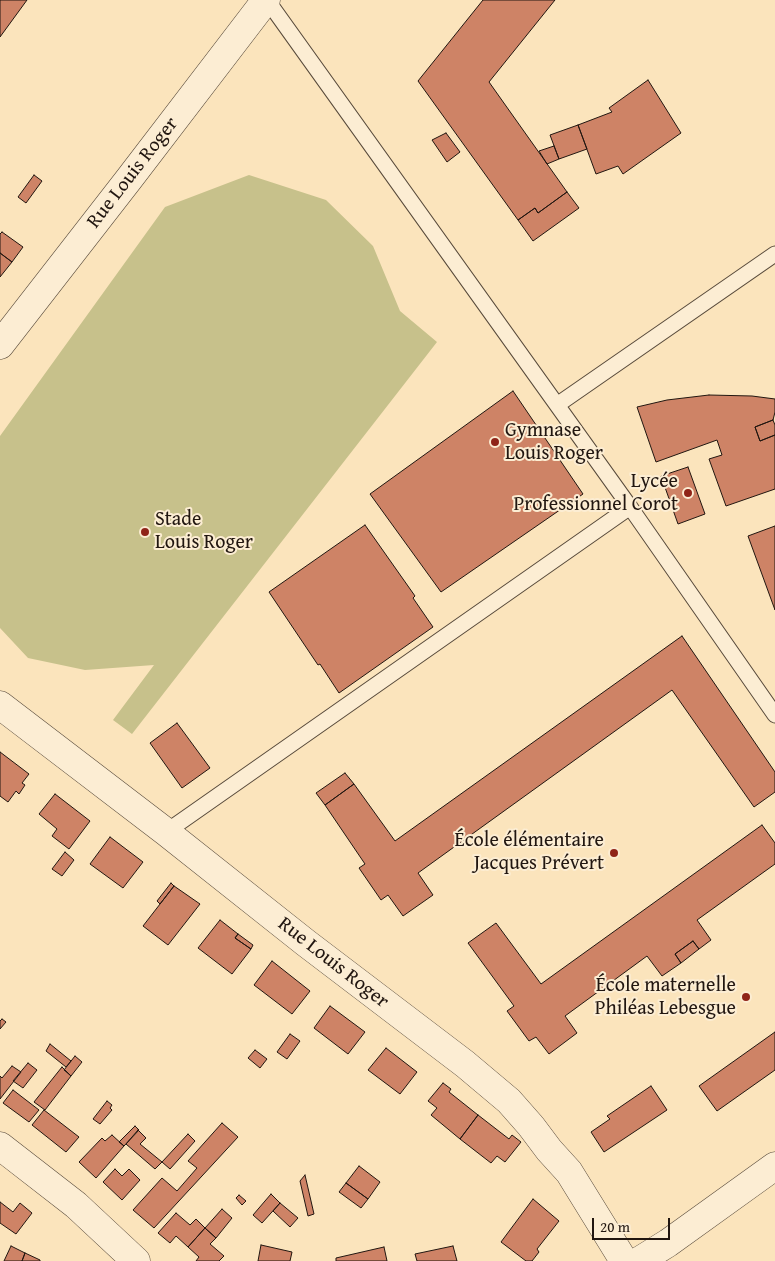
<!DOCTYPE html>
<html>
<head>
<meta charset="utf-8">
<style>
	body { margin:0 }
	#map { position:relative; width:775px; height:1261px; overflow:hidden; background:#fbe4bc; font-family:"Gentium Book Plus",serif }
	canvas { display:block }
	.scale { position:absolute; left:592px; top:1218px; width:78px; height:22px; box-sizing:border-box; border:2px solid #211610; border-top:0; padding-left:6px; font-size:15px; line-height:18px; white-space:nowrap; color:#211610; -webkit-text-stroke:4px #fcedd3; paint-order:stroke }
</style>
</head>
<body>
<div id="map">
<canvas width="775" height="1261"></canvas>
<div class="scale">20 m</div>
</div>
<script>
const ctx = document.querySelector('canvas').getContext('2d');
ctx.lineJoin = 'round';
function paint(path, color) {
  ctx.fillStyle = color;
  ctx.fill(path, 'evenodd');
}
function shape(rows) {
  const path = new Path2D();
  for (const r of rows) {
    path.moveTo(r[0], r[1]);
    for (let i = 2; i < r.length; i += 2) path.lineTo(r[i], r[i + 1]);
  }
  return path;
}
function stroke(path, color, width, dash) {
  ctx.strokeStyle = color;
  ctx.lineWidth = width;
  ctx.lineCap = dash ? 'butt' : 'round';
  ctx.setLineDash(dash || []);
  ctx.stroke(path);
}
function write(font, color, halo, rows, align = 'center') {
  ctx.font = font + ' "Gentium Book Plus",serif';
  ctx.lineWidth = 4;
  ctx.setLineDash([]);
  ctx.textBaseline = 'middle';
  ctx.strokeStyle = halo;
  ctx.fillStyle = color;
  for (const [text, x, y, turn = 0] of rows) {
    ctx.save();
    ctx.translate(x, y);
    ctx.rotate((+turn || 0) * Math.PI / 180);
    ctx.textAlign = isNaN(turn) ? turn : align;
    if (halo) ctx.strokeText(text, 0, 0);
    ctx.fillText(text, 0, 0);
    ctx.restore();
  }
}
const green = shape([
	[249,175,326,200,373,246,400,311,437,342,132,734,113,720,154,665,85,670,28,658,0,628,0,436,165,207]
]);
const building = shape([
	[0,0,27,0,0,37,0,0],
	[483,0,555,0,489,82,567,192,538,213,535,208,518,220,418,81,483,0],
	[648,80,681,133,623,174,618,166,596,174,578,125,612,112,609,108,648,80],
	[578,125,587,149,559,159,550,135,578,125],
	[446,133,460,152,447,162,432,140,446,133],
	[554,146,559,159,547,164,539,151,554,146],
	[34,175,42,181,26,203,18,197,34,175],
	[567,192,579,208,533,241,518,220,535,208,538,213,567,192],
	[2,232,23,247,12,262,0,253,0,234,2,232],
	[0,253,12,262,0,277,0,253],
	[513,391,583,494,441,592,370,494,513,391],
	[709,395,752,396,775,399,775,412,773,420,755,427,760,441,775,435,775,489,726,506,709,459,722,455,717,440,656,462,637,407,667,400,709,395],
	[773,420,775,425,775,435,760,441,755,427,773,420],
	[688,467,705,514,678,524,661,476,688,467],
	[365,525,415,596,413,598,433,627,339,693,320,664,318,665,269,592,365,525],
	[775,526,775,610,748,536,775,526],
	[682,636,775,772,775,792,754,807,672,690,418,873,433,895,403,916,388,895,381,900,359,868,365,864,325,805,354,784,395,841,682,636],
	[177,723,210,768,182,788,150,743,177,723],
	[0,752,29,774,22,783,25,785,19,794,16,791,8,802,0,796,0,752],
	[345,773,354,784,325,805,316,793,345,773],
	[55,794,90,821,69,849,52,836,57,829,39,814,55,794],
	[762,825,775,843,775,864,697,920,711,940,699,949,693,941,675,954,681,963,662,976,647,956,565,1016,577,1033,549,1054,536,1037,529,1041,507,1011,514,1006,468,943,496,923,541,984,762,825],
	[110,837,143,862,123,888,90,864,110,837],
	[65,852,74,860,62,876,52,869,65,852],
	[171,883,174,886,160,904,157,901,171,883],
	[174,886,200,904,168,945,143,926,174,886],
	[220,920,238,934,235,938,251,949,232,974,198,948,220,920],
	[238,934,253,945,251,949,235,938,238,934],
	[693,941,699,949,681,963,675,954,693,941],
	[272,961,310,991,292,1014,254,985,272,961],
	[330,1006,365,1032,348,1054,314,1028,330,1006],
	[2,1019,6,1022,0,1029,0,1021,2,1019],
	[775,1032,775,1070,717,1111,699,1086,775,1032],
	[290,1034,300,1041,287,1059,277,1052,290,1034],
	[50,1044,71,1061,66,1067,46,1051,50,1044],
	[386,1048,417,1072,400,1094,368,1070,386,1048],
	[255,1050,267,1059,260,1068,248,1058,255,1050],
	[75,1056,82,1062,71,1076,64,1070,75,1056],
	[28,1063,37,1070,23,1088,13,1081,28,1063],
	[12,1066,21,1072,0,1099,0,1076,2,1078,12,1066],
	[62,1067,71,1076,45,1110,34,1102,62,1067],
	[443,1083,451,1089,449,1092,478,1115,460,1139,431,1115,437,1108,428,1101,443,1083],
	[651,1086,667,1110,604,1152,591,1132,610,1119,607,1116,651,1086],
	[13,1090,39,1110,29,1122,3,1103,13,1090],
	[107,1101,112,1105,110,1108,112,1110,100,1124,93,1119,107,1101],
	[44,1110,79,1137,66,1152,32,1125,44,1110],
	[478,1115,509,1139,512,1135,521,1142,505,1162,497,1156,491,1163,460,1139,478,1115],
	[222,1123,238,1137,154,1228,133,1210,162,1178,177,1191,197,1168,188,1161,222,1123],
	[135,1126,139,1130,124,1146,119,1142,135,1126],
	[138,1130,146,1138,140,1144,162,1162,155,1169,126,1144,138,1130],
	[188,1134,195,1141,170,1169,162,1162,188,1134],
	[112,1135,124,1146,96,1178,79,1162,102,1138,105,1141,112,1135],
	[359,1166,380,1182,368,1199,346,1183,359,1166],
	[115,1169,122,1176,129,1169,140,1180,122,1200,103,1182,115,1169],
	[305,1175,314,1214,308,1216,300,1181,305,1175],
	[346,1183,368,1199,361,1208,339,1192,346,1183],
	[271,1194,280,1203,262,1223,253,1215,271,1194],
	[239,1195,246,1201,242,1205,236,1198,239,1195],
	[533,1199,559,1221,537,1249,539,1252,532,1261,526,1261,501,1242,533,1199],
	[0,1202,13,1212,20,1203,32,1213,16,1234,0,1223,0,1202],
	[280,1203,298,1218,290,1227,273,1211,280,1203],
	[222,1209,232,1218,216,1238,205,1228,222,1209],
	[176,1213,190,1225,196,1219,205,1228,188,1247,176,1236,170,1243,158,1233,176,1213],
	[205,1228,216,1238,210,1244,224,1256,219,1261,196,1261,199,1257,188,1247,205,1228],
	[261,1245,292,1252,290,1261,258,1261,261,1245],
	[11,1246,25,1253,22,1261,4,1261,11,1246],
	[453,1246,457,1261,417,1261,415,1254,453,1246],
	[384,1247,387,1261,336,1261,336,1258,384,1247],
	[25,1253,40,1260,40,1261,22,1261,25,1253]
]);
const lane = shape([
	[267,0,630,507],
	[557,405,775,254],
	[166,832,630,507,775,715]
]);
const street = shape([
	[0,345,129,179,266,0],
	[0,705,166,832,306,943,465,1064,509,1101,531,1126,549,1150,569,1172,624,1261],
	[0,1146,76,1205,136,1261],
	[639,1261,668,1243,775,1166]
]);
const markers = [
	[495,442,5,"#8f2418"],
	[688,493,5,"#8f2418"],
	[145,532,5,"#8f2418"],
	[614,853,5,"#8f2418"],
	[746,997,5,"#8f2418"]
];
const streetNames = [
	["Rue Louis Roger",133,173,-52],
	["Rue Louis Roger",333,963,38]
];
const poiNames = [
	["Gymnase",505,431,"left"],
	["Louis Roger",505,454,"left"],
	["Lycée",678,482],
	["Professionnel Corot",678,505],
	["Stade",155,520,"left"],
	["Louis Roger",155,543,"left"],
	["École élémentaire",604,841],
	["Jacques Prévert",604,864],
	["École maternelle",736,986],
	["Philéas Lebesgue",736,1009]
];
paint(green, '#c7c18b');
paint(building, '#ce8366');
stroke(building, '#211610', 1);
stroke(lane, '#584a3b', 17);
stroke(street, '#584a3b', 29);
stroke(lane, '#fcedd3', 15);
stroke(street, '#fcedd3', 28);
for (const [x, y, r, color] of markers) {
  const dot = new Path2D();
  dot.arc(x, y, r, 0, 2 * Math.PI);
  ctx.fillStyle = color;
  ctx.fill(dot);
  stroke(dot, '#fcedd3', 2);
}
write('20px', '#211610', '#fcedd3', streetNames);
write('20px', '#211610', '#fcedd3', poiNames, 'right');
</script>
</body>
</html>
